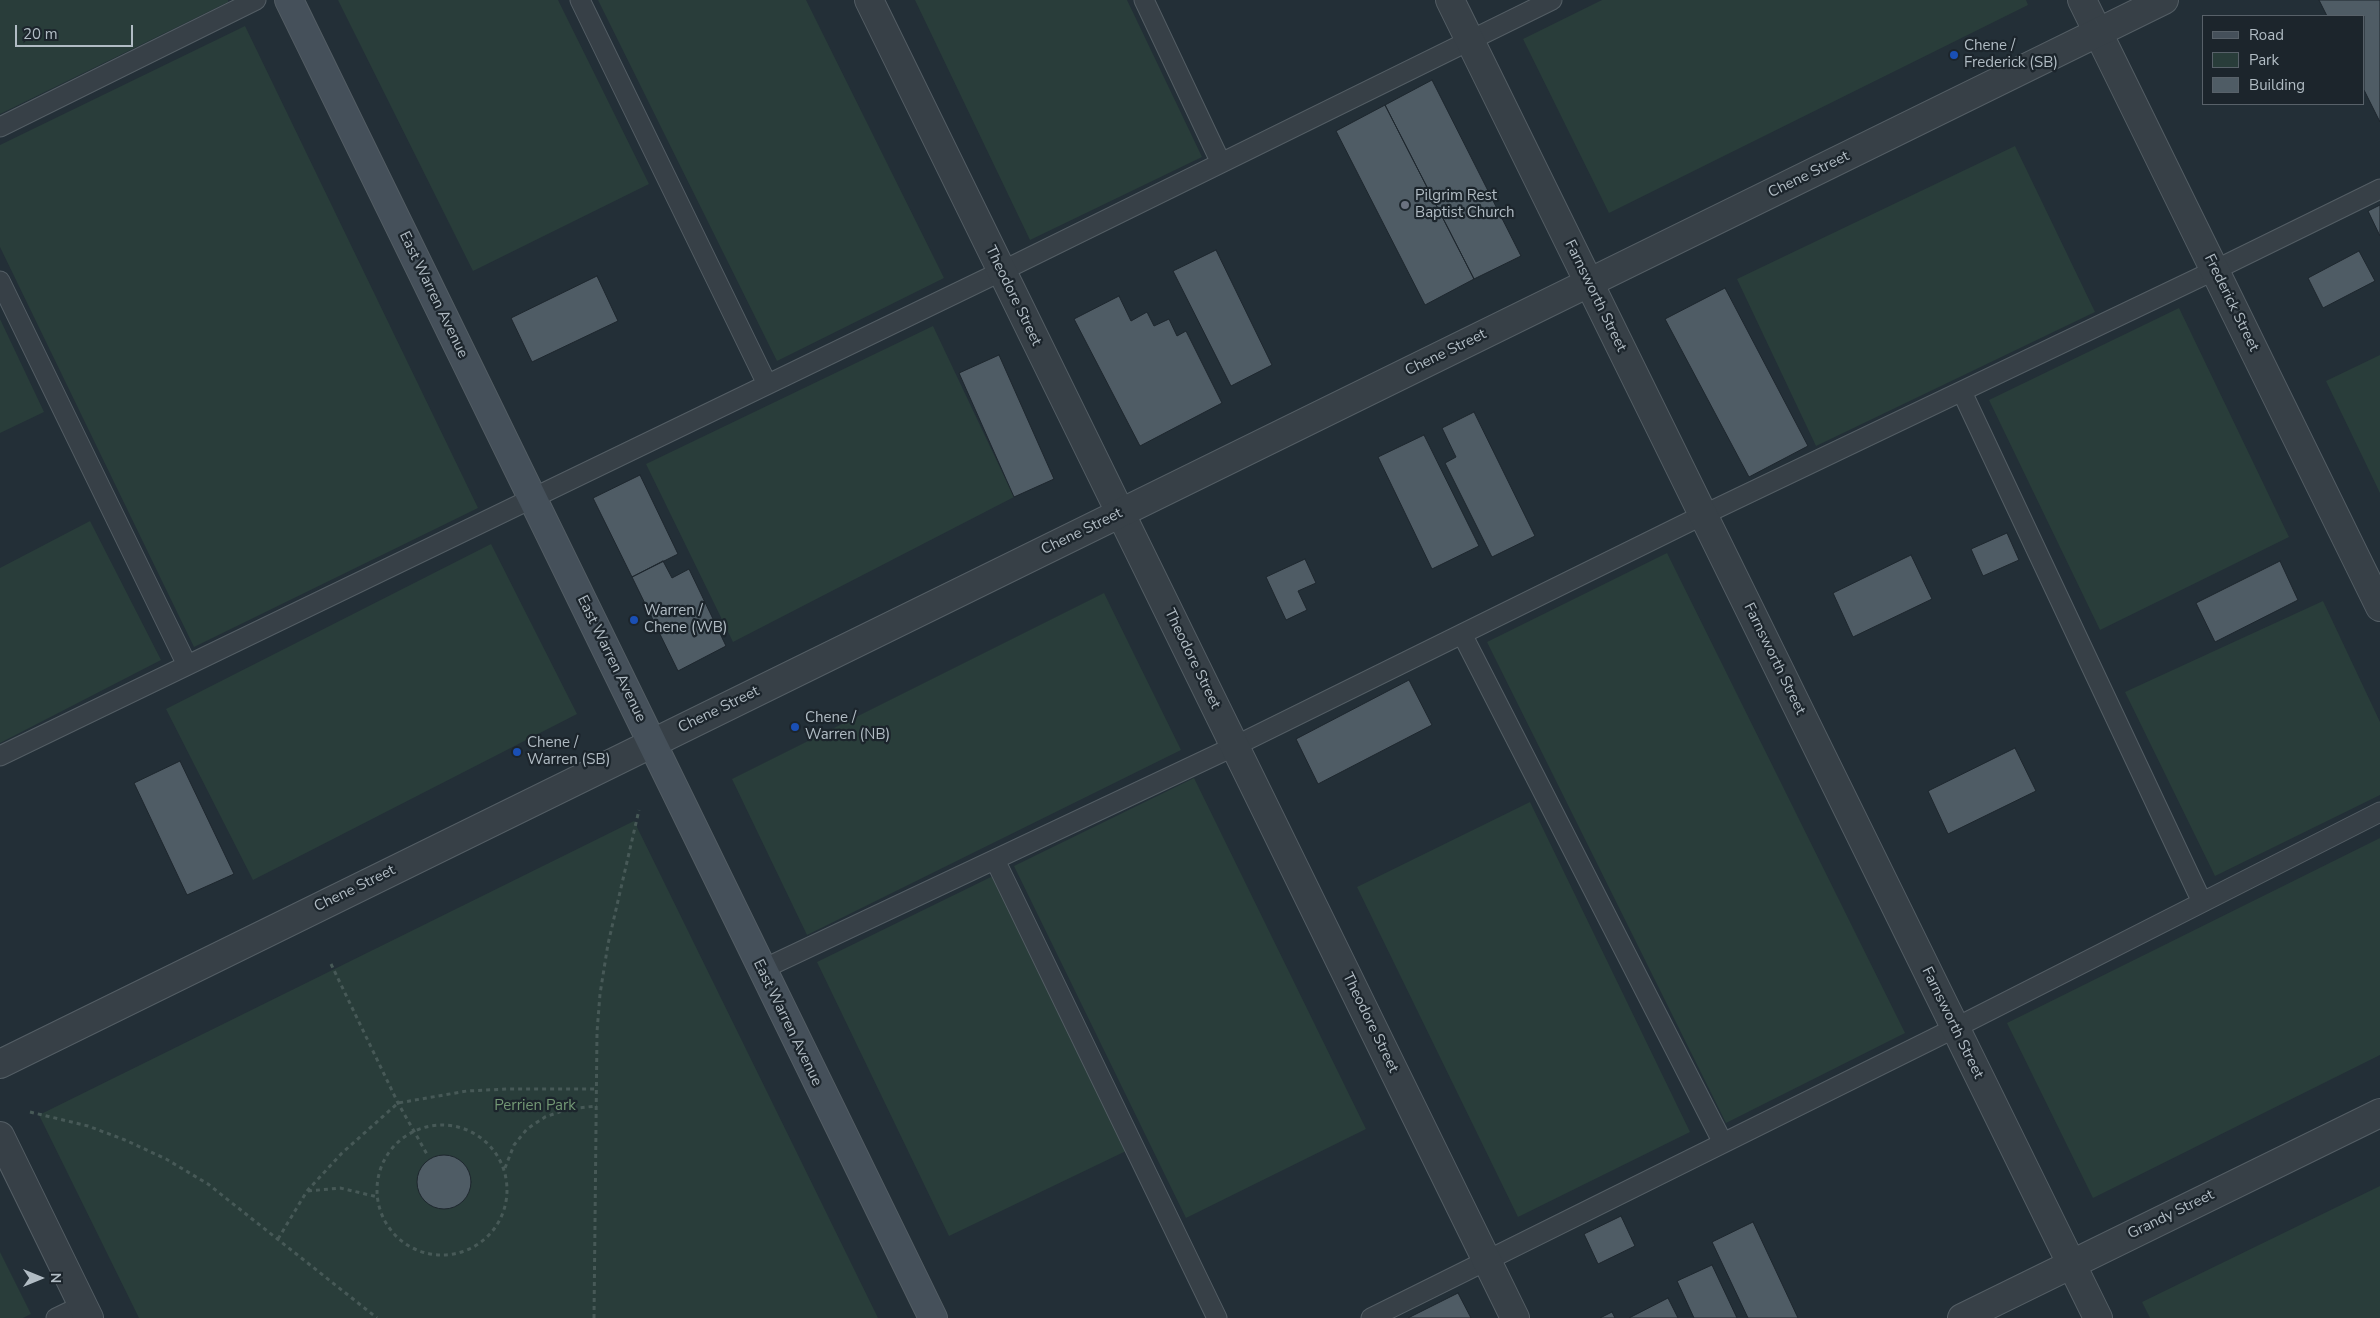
<!DOCTYPE html>
<html>
<head>
<meta charset="utf-8">
<style>
	body { margin:0 }
	#map { position:relative; width:2380px; height:1318px; overflow:hidden; background:#232f37; font-family:"Nunito Sans",sans-serif }
	canvas { display:block }
	.legend { position:absolute; left:2202px; top:15px; width:162px; height:90px; box-sizing:border-box; background:#1c252c; border:1px solid #586169; margin:0; padding:6px 9px; list-style:none; font-size:15px; color:#b1bcc4 }
	.legend li { display:flex; align-items:center; gap:10px; height:25px }
	.legend b { width:25px; border:1px solid #586169 }
	.north { position:absolute; left:15px; top:1253px; width:50px; height:50px; -webkit-text-stroke:4px #1c252c; paint-order:stroke; rotate:90deg; font-size:14px; font-weight:700; line-height:20px; text-align:center; color:#b1bcc4 }
	.north::after { content:''; display:block; margin:auto; width:18px; height:22px; background:#b1bcc4; clip-path:polygon(50% 0,100% 100%,50% 72%,0 100%) }
	.scale { position:absolute; left:15px; top:25px; width:118px; height:22px; box-sizing:border-box; border:2px solid #b1bcc4; border-top:0; padding-left:6px; font-size:15px; line-height:18px; white-space:nowrap; color:#b1bcc4; -webkit-text-stroke:4px #1c252c; paint-order:stroke }
</style>
</head>
<body>
<div id="map">
<canvas width="2380" height="1318"></canvas>
<ul class="legend">
<li><b style="height:6px;background:#45505a"></b>Road</li>
<li><b style="height:14px;background:#293d3a"></b>Park</li>
<li><b style="height:14px;background:#4f5c65"></b>Building</li>
</ul>
<div class="north">N</div>
<div class="scale">20 m</div>
</div>
<script>
const ctx = document.querySelector('canvas').getContext('2d');
ctx.lineJoin = 'round';
function paint(path, color) {
  ctx.fillStyle = color;
  ctx.fill(path, 'evenodd');
}
function shape(rows) {
  const path = new Path2D();
  for (const r of rows) {
    if (r.length === 3) {
      path.moveTo(r[0] + r[2], r[1]);
      path.arc(r[0], r[1], r[2], 0, 2 * Math.PI);
      continue;
    }
    path.moveTo(r[0], r[1]);
    for (let i = 2; i < r.length; i += 2) path.lineTo(r[i], r[i + 1]);
  }
  return path;
}
function stroke(path, color, width, dash) {
  ctx.strokeStyle = color;
  ctx.lineWidth = width;
  ctx.lineCap = dash ? 'butt' : 'round';
  ctx.setLineDash(dash || []);
  ctx.stroke(path);
}
function write(font, color, halo, rows, align = 'center') {
  ctx.font = font + ' "Nunito Sans",sans-serif';
  ctx.lineWidth = 4.5;
  ctx.setLineDash([]);
  ctx.textBaseline = 'middle';
  ctx.strokeStyle = halo;
  ctx.fillStyle = color;
  for (const [text, x, y, turn = 0] of rows) {
    ctx.save();
    ctx.translate(x, y);
    ctx.rotate((+turn || 0) * Math.PI / 180);
    ctx.textAlign = isNaN(turn) ? turn : align;
    if (halo) ctx.strokeText(text, 0, 0);
    ctx.fillText(text, 0, 0);
    ctx.restore();
  }
}
const green = shape([
	[0,0,228,0,228,2,0,114],
	[338,0,558,0,649,184,473,271],
	[598,0,806,0,944,278,777,361],
	[915,0,1127,0,1202,157,1030,240],
	[1602,0,2026,0,2028,5,1609,213,1523,39],
	[245,26,478,508,194,647,0,247,0,145],
	[2015,146,2095,312,1816,446,1737,279],
	[2179,308,2289,537,2100,630,1989,400],
	[0,319,44,412,0,433],
	[933,326,1014,497,733,642,646,464],
	[2380,355,2380,493,2326,381],
	[90,521,161,660,0,743,0,568],
	[491,544,577,714,253,880,166,709],
	[1667,553,1905,1033,1726,1123,1487,642],
	[1104,593,1181,750,807,935,732,779],
	[2323,601,2380,722,2380,795,2215,876,2125,692],
	[1194,778,1366,1129,1186,1218,1014,866],
	[1530,802,1690,1132,1518,1217,1357,887],
	[634,821,878,1318,139,1318,39,1115],
	[2380,838,2380,1055,2093,1198,2007,1023],
	[993,876,1126,1151,949,1236,817,962],
	[2380,1186,2380,1318,2150,1318,2142,1302],
	[0,1252,31,1314,23,1318,0,1318]
]);
const building = shape([
	[2319,0,2380,0,2380,122,2364,90,2364,16,2327,16,2319,0],
	[1432,80,1521,256,1474,279,1385,105,1432,80],
	[1385,105,1474,279,1425,305,1336,131,1385,105],
	[2380,205,2380,236,2368,211,2380,205],
	[1216,250,1272,365,1231,386,1173,271,1216,250],
	[2359,251,2375,281,2323,308,2308,278,2359,251],
	[597,276,618,321,532,362,511,318,597,276],
	[1725,288,1808,446,1749,477,1665,319,1725,288],
	[1119,296,1131,321,1147,312,1154,326,1169,319,1177,336,1186,331,1222,403,1140,446,1074,319,1119,296],
	[999,355,1054,479,1014,497,959,373,999,355],
	[1474,412,1535,536,1492,557,1445,463,1456,457,1442,428,1474,412],
	[1424,435,1479,546,1432,569,1378,457,1424,435],
	[640,475,678,554,632,577,593,498,640,475],
	[2007,533,2019,560,1983,576,1971,549,2007,533],
	[1911,555,1932,599,1853,637,1833,593,1911,555],
	[1305,559,1316,583,1298,591,1307,610,1286,620,1266,577,1305,559],
	[663,561,672,578,689,569,726,646,678,671,632,577,663,561],
	[2280,561,2298,600,2215,642,2196,603,2280,561],
	[1409,680,1432,725,1318,784,1296,739,1409,680],
	[2015,748,2036,791,1948,834,1928,791,2015,748],
	[180,761,234,874,187,895,134,783,180,761],
	[444,1182,27],
	[1621,1216,1635,1246,1598,1264,1584,1234,1621,1216],
	[1753,1222,1798,1318,1748,1318,1712,1242,1753,1222],
	[1712,1265,1737,1318,1694,1318,1677,1281,1712,1265],
	[1458,1293,1471,1318,1408,1318,1458,1293],
	[1668,1298,1678,1318,1629,1318,1668,1298],
	[1612,1312,1615,1318,1600,1318,1612,1312]
]);
const path = shape([
	[331,964,398,1103,428,1156],
	[30,1112,88,1126,125,1140,166,1159,208,1184,377,1318],
	[442,1190,65],
	[505,1168,514,1145,527,1129,545,1117,568,1109,597,1106],
	[308,1191,340,1188,378,1197],
	[278,1239,307,1191,342,1153,398,1103,467,1091,508,1089,597,1089],
	[594,1318,597,1032,600,994,608,944,639,810]
]);
const service = shape([
	[580,0,767,384],
	[1144,0,1221,163],
	[0,127,256,0],
	[0,281,187,665],
	[1962,392,2202,902],
	[1462,634,1723,1143],
	[0,756,1002,271,1552,0],
	[995,860,1217,1318],
	[761,970,1235,746,1703,515,2215,270,2380,189],
	[56,1318,83,1305],
	[1371,1318,1955,1028,2380,812]
]);
const minor = shape([
	[869,0,1515,1318],
	[1450,0,2098,1318],
	[2082,0,2380,607],
	[0,1136,89,1318],
	[1962,1318,2380,1113]
]);
const tertiary = shape([
	[0,1064,2164,0]
]);
const secondary = shape([
	[289,0,933,1318]
]);
const markers = [
	[1954,55,5,"#1a4fb4"],
	[1405,205,5,"#6b7280"],
	[634,620,5,"#1a4fb4"],
	[795,727,5,"#1a4fb4"],
	[517,752,5,"#1a4fb4"]
];
const poiNames = [
	["Chene /",1964,46],
	["Frederick (SB)",1964,63],
	["Pilgrim Rest",1415,196],
	["Baptist Church",1415,213],
	["Warren /",644,611],
	["Chene (WB)",644,628],
	["Chene /",805,718],
	["Warren (NB)",805,735],
	["Chene /",527,743],
	["Warren (SB)",527,760]
];
const streetNames = [
	["Chene Street",1809,175,-26],
	["East Warren Avenue",433,295,64],
	["Theodore Street",1013,296,64],
	["Farnsworth Street",1595,296,64],
	["Frederick Street",2231,303,64],
	["Chene Street",1446,353,-26],
	["Chene Street",1082,532,-26],
	["East Warren Avenue",611,659,64],
	["Theodore Street",1192,659,64],
	["Farnsworth Street",1774,659,64],
	["Chene Street",719,710,-26],
	["Chene Street",355,889,-26],
	["East Warren Avenue",787,1023,64],
	["Theodore Street",1370,1023,64],
	["Farnsworth Street",1952,1023,64],
	["Grandy Street",2171,1215,-26]
];
const parkNames = [
	["Perrien Park",535,1106]
];
paint(green, '#293d3a');
paint(building, '#4f5c65');
stroke(building, '#1e272e', 1);
stroke(service, '#545e65', 21);
stroke(minor, '#545e65', 30);
stroke(tertiary, '#545e65', 30);
stroke(secondary, '#545e65', 30);
stroke(path, '#475957', 3, [4, 4]);
stroke(service, '#374047', 19);
stroke(minor, '#374047', 28);
stroke(tertiary, '#374047', 28);
stroke(secondary, '#45505a', 28);
for (const [x, y, r, color] of markers) {
  const dot = new Path2D();
  dot.arc(x, y, r, 0, 2 * Math.PI);
  ctx.fillStyle = color;
  ctx.fill(dot);
  stroke(dot, '#1c252c', 2);
}
write('15px', '#b1bcc4', '#1c252c', poiNames, 'left');
write('15px', '#b1bcc4', '#1c252c', streetNames);
write('15px', '#729774', '#1c252c', parkNames);
</script>
</body>
</html>
